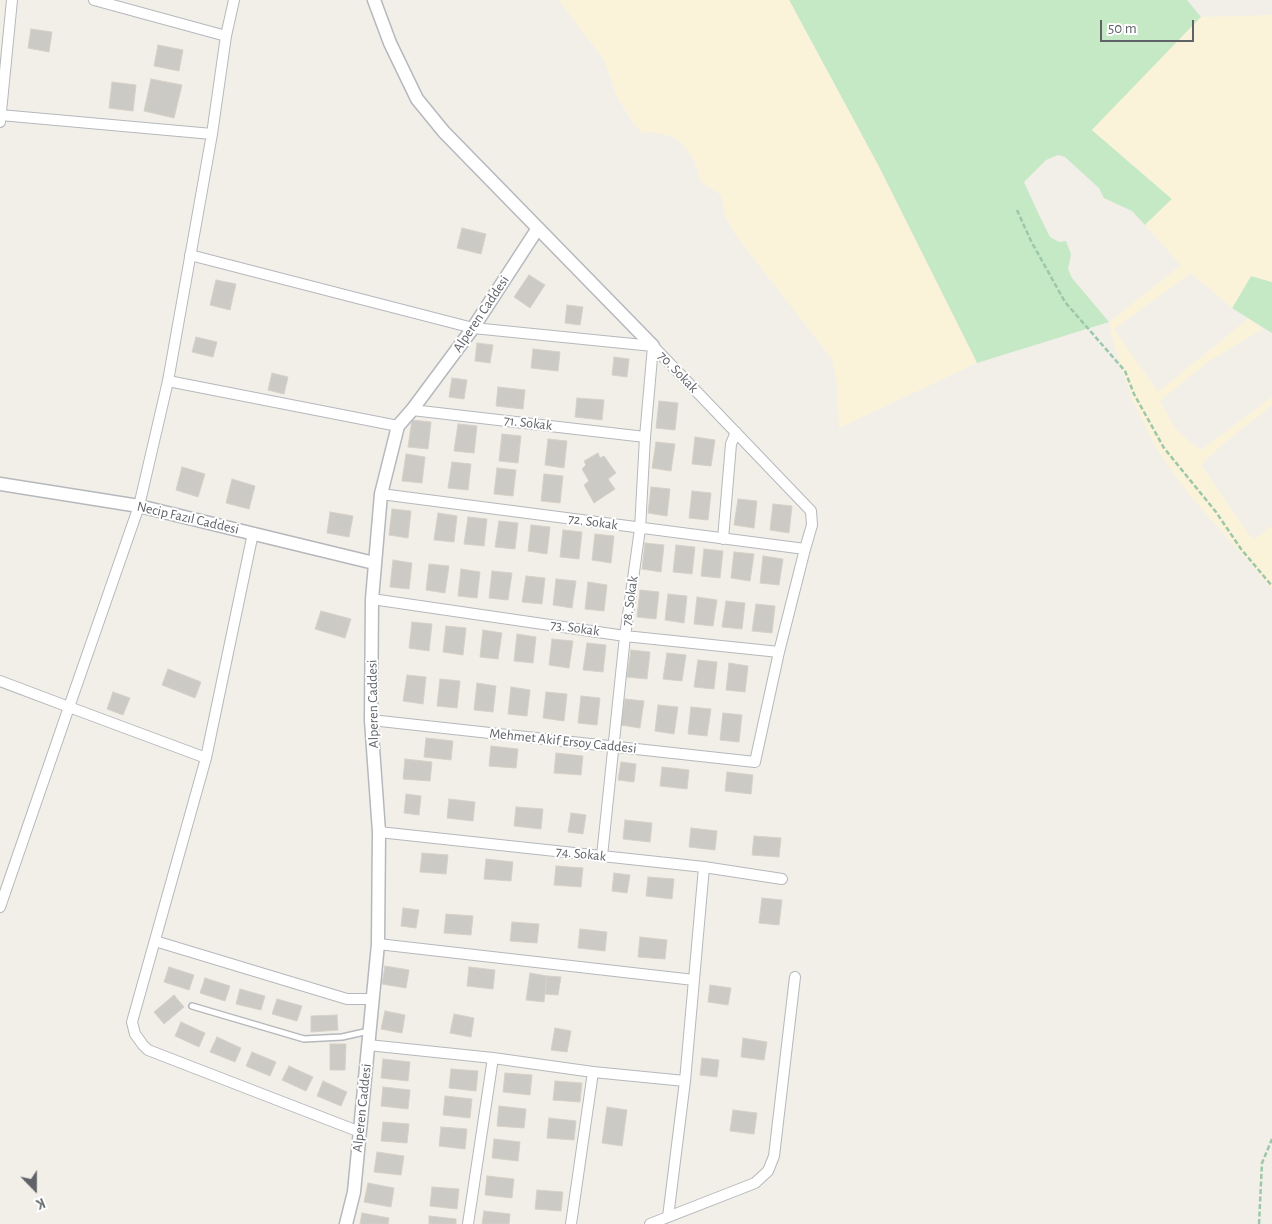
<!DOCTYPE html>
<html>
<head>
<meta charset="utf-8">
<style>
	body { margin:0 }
	#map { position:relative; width:1272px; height:1224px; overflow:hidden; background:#f1efe8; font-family:"Alegreya Sans",sans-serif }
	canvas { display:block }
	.north { position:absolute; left:10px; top:1164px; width:50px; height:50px; -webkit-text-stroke:4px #fff; paint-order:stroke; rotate:158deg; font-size:14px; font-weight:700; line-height:20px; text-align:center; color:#5f6368 }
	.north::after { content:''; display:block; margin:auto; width:18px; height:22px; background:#5f6368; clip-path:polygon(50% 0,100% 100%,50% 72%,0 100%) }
	.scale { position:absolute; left:1100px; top:20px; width:94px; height:22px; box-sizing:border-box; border:2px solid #5f6368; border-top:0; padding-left:6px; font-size:15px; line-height:18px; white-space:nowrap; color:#5f6368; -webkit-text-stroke:4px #fff; paint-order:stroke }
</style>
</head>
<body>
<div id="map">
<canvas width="1272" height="1224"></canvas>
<div class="north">K</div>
<div class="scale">50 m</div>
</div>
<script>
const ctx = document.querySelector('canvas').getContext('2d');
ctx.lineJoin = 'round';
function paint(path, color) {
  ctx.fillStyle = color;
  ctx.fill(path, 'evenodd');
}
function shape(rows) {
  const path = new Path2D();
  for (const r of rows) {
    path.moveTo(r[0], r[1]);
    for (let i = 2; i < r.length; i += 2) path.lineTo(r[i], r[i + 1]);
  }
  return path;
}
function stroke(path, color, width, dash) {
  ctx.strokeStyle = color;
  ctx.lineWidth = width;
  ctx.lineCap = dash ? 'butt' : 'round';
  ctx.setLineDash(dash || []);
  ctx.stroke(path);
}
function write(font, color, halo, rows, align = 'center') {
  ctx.font = font + ' "Alegreya Sans",sans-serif';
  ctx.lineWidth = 4;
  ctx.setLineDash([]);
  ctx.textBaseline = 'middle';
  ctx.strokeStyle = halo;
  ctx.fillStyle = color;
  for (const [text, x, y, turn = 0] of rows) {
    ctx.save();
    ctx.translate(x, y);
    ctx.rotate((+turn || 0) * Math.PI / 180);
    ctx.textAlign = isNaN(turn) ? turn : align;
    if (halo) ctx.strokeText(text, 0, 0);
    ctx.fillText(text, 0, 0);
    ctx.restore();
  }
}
const green = shape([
	[789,0,1187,0,1201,17,1092,130,1172,199,1145,225,1132,211,1104,198,1099,188,1065,157,1058,155,1046,160,1024,182,1040,217,1050,237,1059,242,1066,241,1071,254,1068,269,1072,278,1109,322,977,363,878,165],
	[1251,276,1272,282,1272,333,1232,308]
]);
const sand = shape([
	[559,0,789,0,878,165,977,363,839,428,837,383,832,359,734,233,725,215,721,195,701,182,695,162,685,147,675,138,667,135,651,132,642,133,632,121,617,97,604,60],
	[1272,15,1272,282,1251,276,1232,308,1191,273,1114,329,1158,392,1248,319,1263,329,1209,361,1160,401,1175,428,1191,443,1201,450,1272,397,1272,405,1222,445,1201,465,1253,540,1272,526,1272,590,1249,562,1187,492,1156,448,1132,399,1115,348,1109,322,1181,265,1145,225,1172,199,1092,130,1201,17]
]);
const building = shape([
	[31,29,52,32,49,52,28,48,31,29],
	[158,45,183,50,179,71,154,66,158,45],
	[151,79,182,85,174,118,144,111,151,79],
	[112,82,136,85,133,111,109,108,112,82],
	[462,228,486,234,481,254,457,248,462,228],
	[529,275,545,285,530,308,514,297,529,275],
	[216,280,236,284,230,310,210,305,216,280],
	[567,305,583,307,580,325,565,323,567,305],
	[196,337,217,342,213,357,192,352,196,337],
	[477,343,493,345,490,363,475,361,477,343],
	[533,349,560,352,558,371,531,368,533,349],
	[614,357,629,359,627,377,612,375,614,357],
	[272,373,288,377,284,394,268,390,272,373],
	[452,378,467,380,464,399,449,397,452,378],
	[498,387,525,390,523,409,496,406,498,387],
	[577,398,604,400,602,420,575,417,577,398],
	[659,401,678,403,675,430,656,428,659,401],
	[412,420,431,422,428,449,408,447,412,420],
	[458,424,477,426,474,453,454,451,458,424],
	[502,434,521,436,518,463,499,461,502,434],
	[695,437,715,440,711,466,692,464,695,437],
	[548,439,567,441,564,468,545,465,548,439],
	[656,442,675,444,671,471,652,468,656,442],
	[598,453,600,458,604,456,616,473,608,479,615,489,594,503,584,485,589,481,582,469,586,465,584,461,598,453],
	[406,454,425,457,422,483,402,481,406,454],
	[452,462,471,464,468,490,448,488,452,462],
	[182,467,205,474,198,497,176,490,182,467],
	[497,468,516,470,513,496,494,494,497,468],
	[544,474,563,476,560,503,541,501,544,474],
	[232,479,255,486,249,509,226,503,232,479],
	[651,487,670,489,667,516,648,513,651,487],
	[692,491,711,493,708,520,689,518,692,491],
	[738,499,757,501,754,528,734,525,738,499],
	[773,504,792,506,789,533,770,530,773,504],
	[392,509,411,511,408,538,389,535,392,509],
	[330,512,353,516,349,537,327,533,330,512],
	[438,513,457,516,454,542,434,540,438,513],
	[468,517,487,519,484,546,464,544,468,517],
	[499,521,518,523,515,549,495,547,499,521],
	[531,525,550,527,547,554,528,551,531,525],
	[563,530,582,532,579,559,560,557,563,530],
	[595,534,614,536,611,563,592,560,595,534],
	[645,543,664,545,661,572,642,569,645,543],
	[676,545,695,547,692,574,673,572,676,545],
	[704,549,723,551,720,578,701,576,704,549],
	[734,552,754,554,750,581,731,578,734,552],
	[763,556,783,559,779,585,760,583,763,556],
	[393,560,412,563,409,589,390,587,393,560],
	[429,564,449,566,445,593,426,590,429,564],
	[461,569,480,572,477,598,458,596,461,569],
	[492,571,512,573,508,600,489,598,492,571],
	[526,576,545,578,542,604,522,602,526,576],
	[556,579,576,581,572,608,553,605,556,579],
	[588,582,607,585,604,611,585,609,588,582],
	[640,590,659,592,656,619,637,617,640,590],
	[668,594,687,596,684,623,665,620,668,594],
	[697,597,717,600,713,626,694,624,697,597],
	[726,601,745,603,742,629,722,627,726,601],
	[756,604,775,606,772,633,752,631,756,604],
	[321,611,351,619,345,638,315,629,321,611],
	[412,622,432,624,429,651,409,648,412,622],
	[446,626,466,628,463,655,443,652,446,626],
	[483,630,502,633,498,659,480,657,483,630],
	[517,634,536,637,533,663,514,661,517,634],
	[552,639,573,641,569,668,549,665,552,639],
	[587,643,606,645,603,672,583,670,587,643],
	[631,650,650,652,647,679,627,677,631,650],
	[667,653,686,655,682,681,663,679,667,653],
	[698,660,717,662,714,689,694,687,698,660],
	[729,663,748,666,745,692,726,690,729,663],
	[168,669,201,682,195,698,162,685,168,669],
	[407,675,426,677,423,704,403,701,407,675],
	[440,679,460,681,457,708,437,706,440,679],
	[477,683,496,686,493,712,474,710,477,683],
	[511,687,530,690,527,716,508,714,511,687],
	[113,692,130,698,123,715,107,709,113,692],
	[546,692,567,694,564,721,543,718,546,692],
	[581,696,600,698,597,725,578,723,581,696],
	[625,699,644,701,640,728,621,725,625,699],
	[658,705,678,707,674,734,655,731,658,705],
	[691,707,711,709,707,736,688,734,691,707],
	[723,713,742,715,739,742,720,740,723,713],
	[426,738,453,741,451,760,424,757,426,738],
	[491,746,518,749,516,768,489,766,491,746],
	[556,753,583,756,581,775,554,773,556,753],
	[405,759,432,762,430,781,403,779,405,759],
	[621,762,636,764,634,782,618,780,621,762],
	[662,767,689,770,687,789,660,786,662,767],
	[727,772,753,775,751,794,725,791,727,772],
	[406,794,421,796,419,815,404,813,406,794],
	[449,799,475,802,473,821,447,818,449,799],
	[516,807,543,809,541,829,514,826,516,807],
	[571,813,586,815,583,834,568,832,571,813],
	[625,820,652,823,650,842,623,839,625,820],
	[691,828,717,831,715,850,689,847,691,828],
	[754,836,781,838,779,857,752,855,754,836],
	[422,853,448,855,446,874,420,872,422,853],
	[486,859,513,862,511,881,484,879,486,859],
	[556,866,583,868,581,887,554,885,556,866],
	[614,873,630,875,627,893,612,891,614,873],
	[648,877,674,879,672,899,646,896,648,877],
	[762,898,782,900,779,925,759,923,762,898],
	[403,908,419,910,416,928,401,926,403,908],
	[446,914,473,916,471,935,444,933,446,914],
	[512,922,539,924,537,943,510,941,512,922],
	[580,929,607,932,605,951,578,948,580,929],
	[640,937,667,940,665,959,638,957,640,937],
	[385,966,409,970,406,988,382,984,385,966],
	[169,967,194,975,189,990,164,982,169,967],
	[469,967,495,970,493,989,467,986,469,967],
	[530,973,547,976,544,1002,526,1000,530,973],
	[547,976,561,977,558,995,545,994,547,976],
	[205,978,230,986,225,1001,200,993,205,978],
	[710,985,731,988,728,1005,708,1002,710,985],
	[240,989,265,996,261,1010,236,1004,240,989],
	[174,995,184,1007,164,1024,154,1012,174,995],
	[277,999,302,1006,297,1021,272,1014,277,999],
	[385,1011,405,1015,402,1033,381,1029,385,1011],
	[454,1014,474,1018,471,1037,450,1033,454,1014],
	[337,1015,338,1030,311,1032,311,1016,337,1015],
	[181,1022,205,1033,199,1047,175,1036,181,1022],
	[555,1028,571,1031,567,1052,551,1050,555,1028],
	[217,1037,241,1048,235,1062,210,1052,217,1037],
	[743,1038,767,1042,764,1060,741,1057,743,1038],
	[330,1044,346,1044,345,1070,330,1070,330,1044],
	[252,1052,276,1062,270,1076,246,1066,252,1052],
	[702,1058,719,1060,717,1077,700,1075,702,1058],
	[383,1059,410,1062,408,1081,381,1078,383,1059],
	[289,1066,313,1077,306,1091,282,1080,289,1066],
	[451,1069,478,1071,476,1091,449,1088,451,1069],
	[505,1073,532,1075,530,1095,503,1092,505,1073],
	[323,1081,347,1092,341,1106,317,1096,323,1081],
	[555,1081,582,1083,580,1102,553,1100,555,1081],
	[383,1087,410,1090,408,1109,381,1106,383,1087],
	[445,1096,472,1099,470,1118,443,1115,445,1096],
	[499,1106,526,1109,524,1128,497,1126,499,1106],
	[607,1107,627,1110,622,1146,602,1143,607,1107],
	[733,1110,757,1113,754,1134,730,1131,733,1110],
	[549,1118,576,1121,574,1140,547,1138,549,1118],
	[383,1122,409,1124,407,1143,381,1141,383,1122],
	[441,1127,467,1129,465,1149,439,1146,441,1127],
	[494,1139,520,1142,518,1161,492,1158,494,1139],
	[377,1152,404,1156,401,1175,374,1172,377,1152],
	[487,1176,514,1179,512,1198,485,1195,487,1176],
	[368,1183,394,1188,391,1207,364,1202,368,1183],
	[432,1187,459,1189,457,1209,430,1206,432,1187],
	[537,1190,563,1192,561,1211,535,1209,537,1190],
	[484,1211,510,1214,509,1224,482,1224,484,1211],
	[362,1213,389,1218,388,1224,360,1224,362,1213],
	[429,1216,456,1219,456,1224,429,1224,429,1216]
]);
const path = shape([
	[1017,210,1031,241,1065,302,1125,371,1134,394,1164,448,1216,512,1241,549,1272,586],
	[1259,1224,1262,1163,1272,1139]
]);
const service = shape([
	[192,1006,304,1039,342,1037,369,1031]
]);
const minor = shape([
	[94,0,226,36],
	[234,0,226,36,212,134,168,381,139,506,69,707,206,758,253,533],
	[0,115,212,134],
	[0,122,12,0],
	[190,255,473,328,653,346,811,511,812,525,805,549,779,652,755,762,371,720],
	[168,381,398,426],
	[412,410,645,437],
	[381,494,805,549],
	[723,539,731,444,736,432],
	[372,599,625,636,779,652],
	[0,681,69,707,0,907],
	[206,758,132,1022,135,1034,143,1045,148,1050,360,1132],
	[379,832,704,867,782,879],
	[602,856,625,636,640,529,645,437,653,346],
	[155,941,347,999,373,999],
	[378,944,694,980],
	[368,1045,493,1058,593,1072,685,1081],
	[668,1217,685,1081,704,867],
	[468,1224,493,1058],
	[571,1224,593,1072],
	[650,1224,755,1183,768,1171,774,1156,795,977]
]);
const tertiary = shape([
	[374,0,390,43,417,99,444,132,653,346],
	[0,484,139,506,374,563],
	[346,1224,354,1192,378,944,379,832,371,720,372,599,381,494,398,426,412,410,473,328,538,228]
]);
const streetNames = [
	["Alperen Caddesi",481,314,-56],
	["70. Sokak",678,372,46],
	["71. Sokak",528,423,7],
	["Necip Fazıl Caddesi",188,518,13],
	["72. Sokak",593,522,8],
	["78. Sokak",630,601,-82],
	["73. Sokak",575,628,8],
	["Alperen Caddesi",373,704,-91],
	["Mehmet Akif Ersoy Caddesi",563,741,6],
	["74. Sokak",581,854,6],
	["Alperen Caddesi",362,1108,-84]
];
paint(green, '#c5e8c5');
paint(sand, '#fbf3d9');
paint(building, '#cccac5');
stroke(building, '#d6d1c6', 1);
stroke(service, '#b5b8bc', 8);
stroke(minor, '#b5b8bc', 12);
stroke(tertiary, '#b5b8bc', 15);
stroke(path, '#9cc7a9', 2.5, [5, 2.5]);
stroke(service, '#fff', 5);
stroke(minor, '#fff', 10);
stroke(tertiary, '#fff', 12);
write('14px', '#5f6368', '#fff', streetNames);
</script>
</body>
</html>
